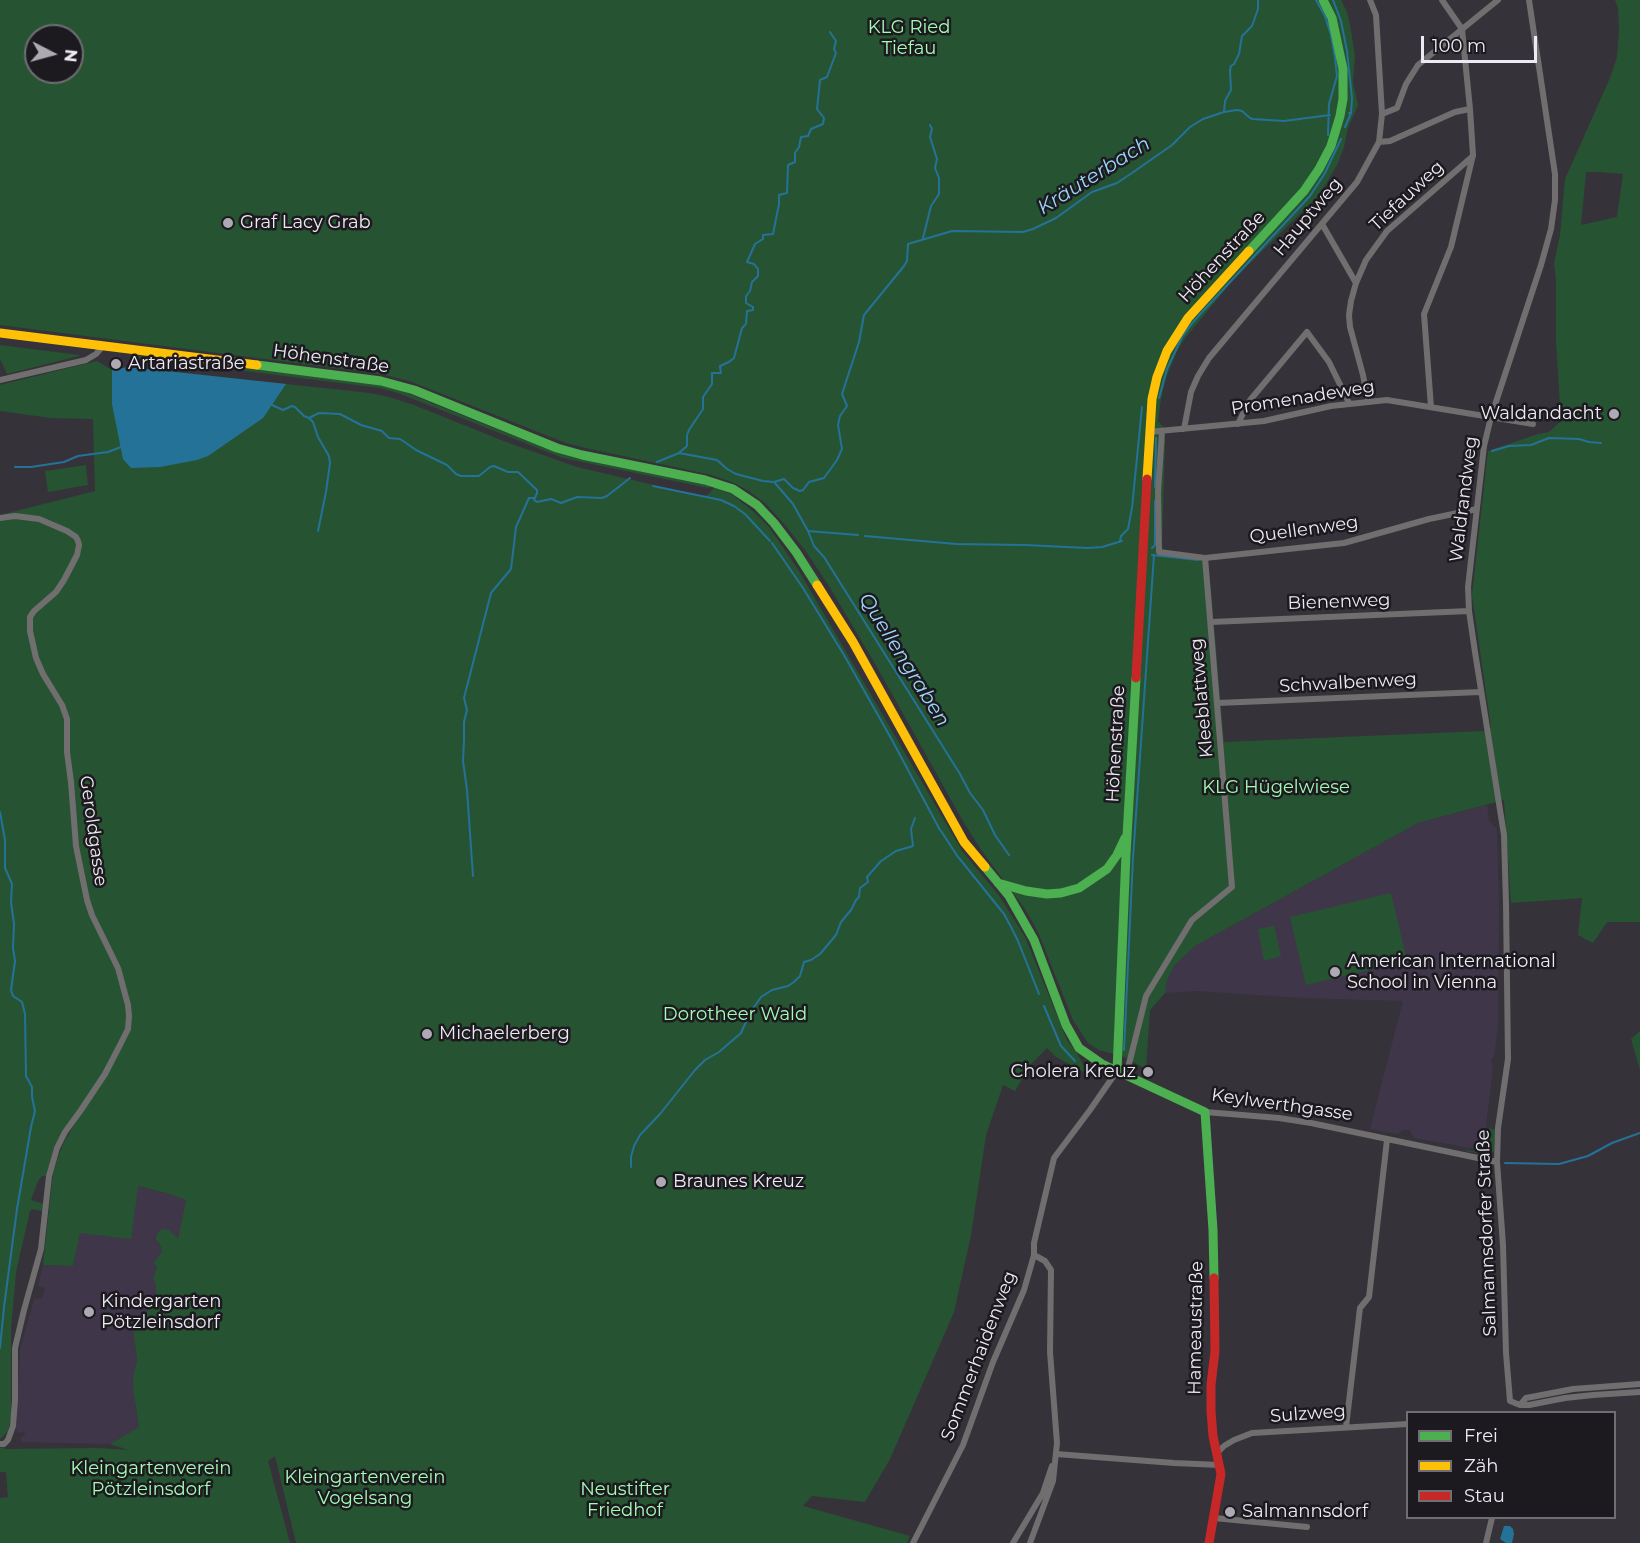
<!DOCTYPE html>
<html>
<head>
<meta charset="utf-8">
<style>
	body { margin:0 }
	#map { position:relative; width:1640px; height:1543px; overflow:hidden; background:#36323a; font-family:Montserrat,sans-serif }
	canvas { display:block }
	.legend { position:absolute; left:1406px; top:1411px; width:210px; height:108px; box-sizing:border-box; background:#1c191f; border:2px solid #706d74; margin:0; padding:8px 10px; list-style:none; font-size:18px; color:#eeeaf4 }
	.legend li { display:flex; align-items:center; gap:12px; height:30px }
	.legend b { width:30px; border:2px solid #706d74 }
	.north { position:absolute; left:24px; top:24px; width:60px; height:60px; box-sizing:border-box; background:#1c191f; border:2px solid #706d74; border-radius:50%; rotate:96deg; font-size:16px; font-weight:700; line-height:24px; text-align:center; color:#eeeaf4 }
	.north::after { content:''; display:block; margin:auto; width:21px; height:27px; background:#aeaab3; clip-path:polygon(50% 0,100% 100%,50% 72%,0 100%) }
	.scale { position:absolute; left:1421px; top:36px; width:116px; height:27px; box-sizing:border-box; border:3px solid #eeeaf4; border-top:0; padding-left:8px; font-size:18px; line-height:21px; white-space:nowrap; color:#eeeaf4; -webkit-text-stroke:4px #1c191f; paint-order:stroke }
</style>
</head>
<body>
<div id="map">
<canvas width="1640" height="1543"></canvas>
<ul class="legend">
<li><b style="height:8px;background:#4caf50"></b>Frei</li>
<li><b style="height:8px;background:#ffc107"></b>Zäh</li>
<li><b style="height:8px;background:#c62828"></b>Stau</li>
</ul>
<div class="north">N</div>
<div class="scale">100 m</div>
</div>
<script>
const ctx = document.querySelector('canvas').getContext('2d');
ctx.lineJoin = 'round';
function paint(path, color) {
  ctx.fillStyle = color;
  ctx.fill(path, 'evenodd');
}
function shape(rows) {
  const path = new Path2D();
  for (const r of rows) {
    path.moveTo(r[0], r[1]);
    for (let i = 2; i < r.length; i += 2) path.lineTo(r[i], r[i + 1]);
  }
  return path;
}
function stroke(path, color, width, dash) {
  ctx.strokeStyle = color;
  ctx.lineWidth = width;
  ctx.lineCap = dash ? 'butt' : 'round';
  ctx.setLineDash(dash || []);
  ctx.stroke(path);
}
function write(font, color, halo, rows, align = 'center') {
  ctx.font = font + ' Montserrat,sans-serif';
  ctx.lineWidth = 5;
  ctx.setLineDash([]);
  ctx.textBaseline = 'middle';
  ctx.strokeStyle = halo;
  ctx.fillStyle = color;
  for (const [text, x, y, turn = 0] of rows) {
    ctx.save();
    ctx.translate(x, y);
    ctx.rotate((+turn || 0) * Math.PI / 180);
    ctx.textAlign = isNaN(turn) ? turn : align;
    if (halo) ctx.strokeText(text, 0, 0);
    ctx.fillText(text, 0, 0);
    ctx.restore();
  }
}
const built = shape([
	[1487,805,1489,821,1497,829,1499,903,1498,1024,1494,1057,1491,1059,1493,1067,1484,1143,1481,1148,1477,1149,1414,1138,1410,1130,1403,1130,1397,1134,1370,1129,1403,1001,1305,998,1196,991,1165,993,1167,980,1174,966,1195,946,1418,823],
	[137,1186,170,1194,186,1200,178,1240,157,1242,161,1247,162,1252,160,1256,158,1257,156,1273,153,1279,156,1285,156,1294,149,1305,145,1318,138,1320,135,1342,137,1361,134,1395,139,1427,110,1444,22,1442,20,1438,25,1435,24,1431,18,1433,16,1428,20,1350,34,1299,42,1298,45,1288,38,1286,43,1265,73,1266,80,1233]
]);
const green = shape([
	[0,0,1341,0,1347,12,1351,30,1355,56,1353,82,1358,105,1348,128,1344,147,1337,165,1326,184,1316,198,1234,279,1186,337,1178,349,1166,378,1161,399,1158,421,1163,427,1165,441,1162,544,1163,550,1208,556,1224,742,1485,731,1491,727,1472,595,1488,451,1538,434,1549,432,1561,421,1556,342,1556,281,1554,263,1560,235,1565,179,1610,78,1617,57,1619,31,1618,8,1615,0,1640,0,1640,922,1607,922,1593,943,1578,935,1582,898,1511,903,1504,800,1418,823,1195,946,1174,966,1167,980,1165,993,1150,1010,1146,1069,1124,1057,1099,1050,1088,1043,1073,1020,1038,932,1025,909,984,854,964,823,877,667,829,586,805,550,785,525,766,504,749,491,734,483,712,475,590,449,566,443,412,382,382,374,0,325],
	[36,36,72,36,72,72,36,72],
	[1586,172,1599,172,1623,174,1617,217,1581,225],
	[0,345,79,355,79,356,7,374,0,359],
	[134,356,153,357,380,385,397,389,544,448,578,459,712,486,708,488,563,458,398,393,380,388,134,357],
	[97,361,112,370,128,367,370,393,389,397,414,405,506,442,577,467,705,497,715,487,733,495,756,514,769,527,799,571,962,851,1000,897,1025,937,1067,1040,1077,1053,1085,1068,1084,1072,1056,1057,1047,1048,1031,1064,1015,1091,1003,1085,986,1135,971,1235,954,1312,890,1459,865,1502,812,1496,803,1506,910,1536,907,1543,296,1543,275,1456,268,1461,290,1543,0,1543,0,1498,8,1497,6,1472,0,1472,0,1448,4,1447,5,1449,98,1448,129,1450,110,1444,139,1427,134,1395,133,1378,137,1361,133,1326,138,1320,145,1318,149,1305,156,1294,156,1285,153,1279,157,1268,154,1262,162,1252,161,1247,156,1239,157,1234,161,1230,165,1229,169,1230,178,1239,186,1200,170,1194,138,1186,131,1239,80,1233,73,1266,43,1265,53,1172,62,1146,79,1116,54,1147,46,1176,42,1176,38,1181,31,1200,44,1204,42,1211,32,1209,30,1211,16,1272,11,1329,11,1417,8,1431,0,1439,0,515,95,491,93,419,51,418,0,411,0,385],
	[86,465,88,485,48,492,45,471],
	[1391,893,1407,961,1306,985,1290,917],
	[1274,926,1281,956,1264,961,1258,929],
	[1640,1031,1640,1070,1631,1039],
	[1489,1128,1495,1130,1494,1151,1488,1155,1466,1151,1466,1150,1477,1152,1482,1151,1486,1148]
]);
const water = shape([
	[128,367,157,370,286,384,263,418,208,456,197,460,160,467,131,468,123,459,112,404,112,370],
	[1504,1526,1510,1526,1513,1529,1514,1534,1512,1543,1506,1543,1500,1539]
]);
const stream = shape([
	[1316,0,1325,16,1331,35,1335,57,1337,76,1329,104,1328,135],
	[1333,0,1341,21,1347,51,1352,98,1351,113,1349,113],
	[1224,112,1225,101,1231,90,1230,70,1231,66,1234,64,1239,54,1242,36,1252,26,1258,9,1258,0],
	[1345,127,1351,113],
	[923,238,931,206,939,194,939,178,935,168,937,159,930,137,932,129,930,125],
	[1159,398,1167,369,1182,337,1193,322,1310,196,1325,173,1341,139],
	[272,405,283,410,292,406,295,407,304,416,309,418,319,413,340,414,361,425,382,431,389,438,400,439,406,443,416,450,447,465,456,474,461,476,479,476,490,467,494,466,508,472,518,472,537,490,537,493,534,500,537,502,551,499,561,503,577,497,602,498,607,496,630,478],
	[309,418,313,422,318,437,329,456,330,463,326,492,318,531],
	[1492,451,1509,446,1531,445,1549,438,1579,439,1589,442,1601,443],
	[680,452,687,446,687,435,689,430,703,409,703,397,712,384,712,373,721,373,720,366,729,362,734,358,742,328,746,324,747,311,753,310,753,307,746,303,746,296,750,291,752,282,758,276,758,269,754,264,747,262,755,244,763,239,763,235,773,234,779,204,779,195,787,193,788,165,795,162,795,153,799,147,801,137,808,136,811,129,823,124,824,118,817,109,820,80,827,77,836,53,834,49,836,41,830,32],
	[657,462,679,453,717,460,727,469,736,474,763,481,774,482,784,479,793,488,800,491,803,490,809,482,824,478,837,460,842,449,838,425,840,416,847,406,842,394,859,342,864,315,904,266,907,261,908,244,952,231,1023,232,1033,229,1056,218,1092,192,1117,183,1132,173,1172,145,1190,127,1203,119,1224,112,1237,110,1242,111,1250,118,1253,119,1284,121,1330,115],
	[15,467,31,467,64,462,78,456,108,452,121,447],
	[775,483,793,504,808,531,814,546,824,557,960,774,970,793,983,810,995,835,1009,855],
	[653,486,721,500,734,506,745,514,770,541],
	[1155,487,1156,438],
	[808,531,858,535],
	[865,536,956,544,1025,545,1087,548,1102,547,1122,541],
	[1120,541,1121,536,1128,529,1132,508,1142,407],
	[772,543,803,588,844,655,892,740,940,830],
	[1152,548,1155,545,1155,501],
	[1152,555,1198,560],
	[0,812,5,840,5,868,12,884,11,902,14,924,13,948,15,961,11,990,13,996,22,1002,25,1014,26,1076,32,1087,32,1097,35,1111,31,1127,17,1209,4,1307,0,1348],
	[941,831,958,857],
	[959,858,1004,914,1011,927,1018,941,1039,994],
	[473,876,467,790,463,761,464,740,464,722,467,710,464,698,491,593,511,569,516,527,529,498,534,498],
	[1044,1006,1061,1046,1075,1061],
	[1124,1050,1133,858,1154,555],
	[1505,1163,1559,1164,1588,1156,1612,1143,1640,1133],
	[631,1167,631,1157,634,1146,640,1135,660,1114,695,1070,705,1060,719,1052,741,1033,750,1013,761,997,772,990,788,986,794,982,800,976,804,962,811,960,820,954,836,935,841,922,851,910,856,900,859,897,860,888,868,882,867,877,881,861,896,851,913,846,911,829,915,818]
]);
const street = shape([
	[1529,0,1555,174,1555,200,1551,229,1541,265,1491,417,1484,446,1468,587,1469,611,1475,652,1504,835,1506,903,1508,1059,1498,1128,1497,1162,1503,1245,1506,1353,1510,1401,1520,1405,1529,1405,1565,1398,1593,1395,1640,1392],
	[1382,114,1397,108,1406,84,1418,65,1498,0],
	[1379,142,1390,141,1455,112,1470,109],
	[1322,224,1356,283],
	[0,380,86,360,96,354,103,346],
	[1368,401,1363,375,1350,327,1349,315,1351,301,1356,283,1366,260,1387,231,1473,156],
	[1431,407,1424,314,1451,247,1473,155,1470,109,1462,29,1442,0],
	[1238,424,1247,405,1251,399,1307,332,1329,362,1349,403],
	[1184,429,1191,392,1198,376,1209,358,1357,182,1379,142,1382,114,1376,15,1370,0],
	[1149,432,1264,421,1331,406,1387,400,1533,424],
	[1162,432,1158,492,1159,552,1205,558,1344,543,1429,519,1477,509],
	[0,518,15,516,39,519,67,531,76,537,78,541,79,545,77,555,64,580,56,592,34,611,30,617,30,631,36,658,43,674,62,705,67,719,67,752,71,782,76,846,87,900,92,915,118,968,128,1005,129,1016,128,1029,121,1043,105,1074,81,1110,65,1132,57,1148,49,1176,41,1249,24,1310,15,1348,15,1400,13,1426,8,1440,4,1444,0,1444],
	[1211,622,1469,611],
	[1218,703,1480,692],
	[1126,1076,1146,996,1192,920,1232,887,1205,558],
	[1205,1112,1279,1118,1311,1123,1497,1162],
	[1520,1405,1526,1398,1573,1389,1640,1384],
	[1346,1427,1360,1308,1369,1297,1387,1140],
	[1217,1453,1224,1446,1234,1440,1252,1433,1408,1424],
	[1056,1454,1174,1463,1220,1465],
	[1214,1518,1307,1527],
	[913,1543,963,1445,993,1362,1024,1290,1034,1255,1034,1243,1054,1158,1090,1110,1117,1071],
	[1013,1543,1043,1493,1052,1466],
	[1030,1543,1053,1481,1057,1443,1050,1352,1051,1270,1045,1261,1034,1255],
	[1486,1543,1492,1518]
]);
const fast = shape([
	[1249,251,1304,191,1319,169,1331,146,1340,116,1343,99,1343,69,1332,18,1323,0],
	[257,365,381,381,414,390,557,448,582,455,705,480,733,489,757,505,774,523,796,552,817,585],
	[985,867,1009,896,1034,940,1066,1025,1079,1048,1102,1064,1205,1112,1213,1230,1214,1278],
	[998,883,1026,891,1047,894,1061,893,1079,888,1107,869,1117,855,1125,838],
	[1117,1071,1126,854,1136,678]
]);
const slow = shape([
	[0,333,257,365],
	[1147,479,1152,399,1157,377,1167,351,1188,318,1249,251],
	[817,585,853,642,964,842,985,867]
]);
const jam = shape([
	[1136,678,1147,479],
	[1209,1543,1221,1474,1213,1436,1211,1411,1211,1385,1215,1351,1214,1278]
]);
const markers = [
	[228,223,6,"#aeaab3"],
	[116,364,6,"#aeaab3"],
	[1614,414,6,"#aeaab3"],
	[1335,972,6,"#aeaab3"],
	[427,1034,6,"#aeaab3"],
	[1148,1072,6,"#aeaab3"],
	[661,1182,6,"#aeaab3"],
	[89,1312,6,"#aeaab3"],
	[1230,1512,6,"#aeaab3"]
];
const parkNames = [
	["KLG Ried",909,28],
	["Tiefau",909,49],
	["KLG Hügelwiese",1276,788],
	["Dorotheer Wald",735,1015],
	["Kleingartenverein",151,1469],
	["Pötzleinsdorf",151,1490],
	["Kleingartenverein",365,1478],
	["Vogelsang",365,1499],
	["Neustifter",625,1490],
	["Friedhof",625,1511]
];
const streetNames = [
	["Tiefauweg",1407,196,-43],
	["Hauptweg",1308,217,-50],
	["Höhenstraße",1222,257,-47],
	["Höhenstraße",331,359,8],
	["Promenadeweg",1303,398,-9],
	["Waldrandweg",1464,499,-83],
	["Quellenweg",1304,530,-8],
	["Bienenweg",1339,602,-2],
	["Schwalbenweg",1348,683,-3],
	["Kleeblattweg",1202,698,-95],
	["Höhenstraße",1116,744,-87],
	["Geroldgasse",93,831,82],
	["Keylwerthgasse",1282,1105,8],
	["Salmannsdorfer Straße",1487,1233,-92],
	["Hameaustraße",1196,1328,-89],
	["Sommerhaidenweg",979,1356,-69],
	["Sulzweg",1308,1414,-4]
];
const poiNames = [
	["Graf Lacy Grab",240,223],
	["Artariastraße",128,364],
	["Waldandacht",1602,414,"right"],
	["American International",1347,962],
	["School in Vienna",1347,983],
	["Michaelerberg",439,1034],
	["Cholera Kreuz",1136,1072,"right"],
	["Braunes Kreuz",673,1182],
	["Kindergarten",101,1302],
	["Pötzleinsdorf",101,1323],
	["Salmannsdorf",1242,1512]
];
const waterNames = [
	["Kräuterbach",1094,176,-32],
	["Quellengraben",904,660,58]
];
paint(built, '#40364a');
paint(green, '#265432');
paint(water, '#257299');
stroke(stream, '#257299', 2);
stroke(street, '#716e6f', 6);
stroke(fast, '#4caf50', 9);
stroke(slow, '#ffc107', 9);
stroke(jam, '#c62828', 9);
for (const [x, y, r, color] of markers) {
  const dot = new Path2D();
  dot.arc(x, y, r, 0, 2 * Math.PI);
  ctx.fillStyle = color;
  ctx.fill(dot);
  stroke(dot, '#1c191f', 2);
}
write('18px', '#a2fcb3', '#1c191f', parkNames);
write('18px', '#eeeaf4', '#1c191f', streetNames);
write('18px', '#eeeaf4', '#1c191f', poiNames, 'left');
write('italic 20px', '#9ad6fa', '#1c191f', waterNames);
</script>
</body>
</html>
